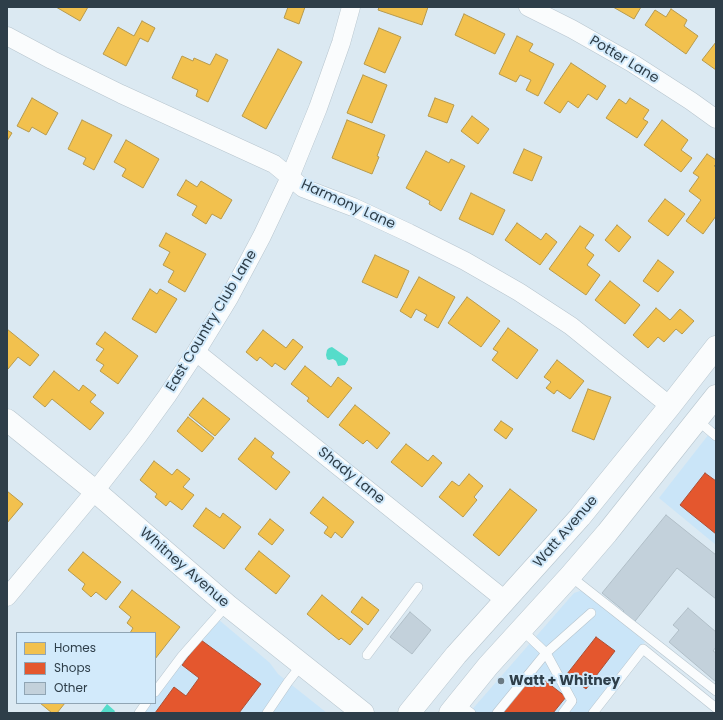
<!DOCTYPE html>
<html>
<head>
<meta charset="utf-8">
<style>
	body { margin:0 }
	#map { position:relative; width:723px; height:720px; overflow:hidden; background:#dbe9f2; font-family:Poppins,sans-serif }
	canvas { display:block }
	.frame { position:absolute; inset:0; border:8px solid #2e3e49; pointer-events:none }
	.legend { position:absolute; left:16px; top:632px; width:140px; height:72px; box-sizing:border-box; background:#d2eafb; border:1px solid #90a5b4; margin:0; padding:5px 7px; list-style:none; font-size:12px; color:#2e3e49 }
	.legend li { display:flex; align-items:center; gap:8px; height:20px }
	.legend b { width:20px; border:1px solid #90a5b4 }
</style>
</head>
<body>
<div id="map">
<canvas width="723" height="720"></canvas>
<div class="frame"></div>
<ul class="legend">
<li><b style="height:11px;background:#f2c14e"></b>Homes</li>
<li><b style="height:11px;background:#e4572e"></b>Shops</li>
<li><b style="height:11px;background:#c3d1db"></b>Other</li>
</ul>
</div>
<script>
const ctx = document.querySelector('canvas').getContext('2d');
ctx.lineJoin = 'round';
function paint(path, color) {
  ctx.fillStyle = color;
  ctx.fill(path, 'evenodd');
}
function shape(rows) {
  const path = new Path2D();
  for (const r of rows) {
    path.moveTo(r[0], r[1]);
    for (let i = 2; i < r.length; i += 2) path.lineTo(r[i], r[i + 1]);
  }
  return path;
}
function stroke(path, color, width, dash) {
  ctx.strokeStyle = color;
  ctx.lineWidth = width;
  ctx.lineCap = dash ? 'butt' : 'round';
  ctx.setLineDash(dash || []);
  ctx.stroke(path);
}
function write(font, color, halo, rows, align = 'center') {
  ctx.font = font + ' Poppins,sans-serif';
  ctx.lineWidth = 4;
  ctx.setLineDash([]);
  ctx.textBaseline = 'middle';
  ctx.strokeStyle = halo;
  ctx.fillStyle = color;
  for (const [text, x, y, turn = 0] of rows) {
    ctx.save();
    ctx.translate(x, y);
    ctx.rotate((+turn || 0) * Math.PI / 180);
    ctx.textAlign = isNaN(turn) ? turn : align;
    if (halo) ctx.strokeText(text, 0, 0);
    ctx.fillText(text, 0, 0);
    ctx.restore();
  }
}
const built = shape([
	[716,425,716,545,659,498],
	[580,591,587,593,645,642,589,713,469,713,574,593],
	[212,614,270,663,278,674,327,713,134,713,142,703,155,703,155,686]
]);
const water = shape([
	[332,347,348,358,348,360,345,365,338,366,336,361,333,359,329,360,327,359,326,355,327,350,329,348],
	[107,704,115,711,114,713,100,713]
]);
const homes = shape([
	[56,7,88,7,80,21,56,7],
	[288,7,305,7,299,24,284,18,288,7],
	[379,7,428,7,422,25,378,10,379,7],
	[613,7,641,7,634,19,613,7],
	[671,9,687,20,684,26,698,36,686,54,645,25,655,10,666,17,671,9],
	[464,14,505,34,495,54,455,35,464,14],
	[142,21,155,28,148,42,140,38,126,66,103,54,118,27,134,36,142,21],
	[379,28,401,37,385,73,364,64,379,28],
	[517,36,533,44,529,51,554,64,538,96,526,90,531,80,520,75,516,82,499,74,517,36],
	[716,42,716,70,702,60,716,42],
	[278,49,302,62,266,129,242,116,278,49],
	[216,54,228,60,208,102,196,96,198,90,172,78,182,56,193,61,194,58,210,65,216,54],
	[571,63,606,86,597,100,588,94,578,108,568,101,560,113,544,103,571,63],
	[363,75,387,85,372,123,347,113,363,75],
	[32,98,58,113,46,135,32,127,29,132,17,126,32,98],
	[435,98,454,105,447,123,428,116,435,98],
	[630,98,649,110,643,119,648,122,637,138,606,118,619,99,626,104,630,98],
	[472,116,489,129,478,144,461,131,472,116],
	[82,120,112,135,94,170,83,164,86,158,68,149,82,120],
	[347,120,385,135,377,156,379,157,372,174,332,158,347,120],
	[662,120,688,140,681,150,692,158,681,172,644,145,662,120],
	[7,130,12,133,7,141,7,130],
	[126,140,159,159,143,188,122,176,126,169,114,162,126,140],
	[524,149,542,157,532,181,513,173,524,149],
	[426,151,449,163,451,159,465,166,441,211,429,204,430,201,406,188,426,151],
	[707,154,716,160,716,164,714,166,716,167,716,216,703,234,686,221,701,200,689,191,699,177,693,173,707,154],
	[186,180,197,187,201,181,232,200,221,219,212,214,206,224,192,215,197,206,177,195,186,180],
	[471,193,505,210,493,235,459,219,471,193],
	[665,199,685,214,668,236,648,221,665,199],
	[517,223,541,240,546,233,557,242,540,265,505,240,517,223],
	[617,225,631,237,619,252,605,240,617,225],
	[580,226,594,235,585,248,594,255,587,265,600,275,586,295,549,269,580,226],
	[166,233,206,254,185,292,168,282,174,271,163,265,170,252,159,246,166,233],
	[375,255,409,271,397,298,362,282,375,255],
	[658,260,674,272,658,292,643,281,658,260],
	[419,277,455,297,438,328,424,320,427,315,416,309,411,318,400,311,419,277],
	[610,281,640,305,625,324,595,300,610,281],
	[150,289,157,294,160,289,177,299,156,333,132,319,150,289],
	[467,297,500,321,481,347,448,323,467,297],
	[656,308,670,320,680,309,694,321,682,334,676,329,664,342,658,337,648,348,633,335,656,308],
	[508,328,538,350,517,379,492,360,498,352,493,349,508,328],
	[7,329,39,355,30,366,18,357,8,369,7,368,7,329],
	[263,330,286,348,293,339,303,347,285,370,275,363,272,367,260,357,257,361,246,352,263,330],
	[105,332,138,356,118,384,100,371,104,365,96,360,104,349,96,344,105,332],
	[557,360,584,381,570,399,557,390,554,394,546,388,551,382,544,377,557,360],
	[305,366,331,387,338,377,352,388,328,418,307,401,309,398,291,384,305,366],
	[54,371,79,391,83,385,96,395,90,402,104,413,90,430,52,399,45,407,33,397,54,371],
	[588,389,611,397,594,440,572,431,588,389],
	[203,398,230,419,215,436,189,415,203,398],
	[355,405,390,433,377,449,367,440,363,444,339,425,355,405],
	[188,417,214,438,202,452,177,431,188,417],
	[501,421,513,429,506,439,494,430,501,421],
	[255,438,274,453,271,457,290,472,276,490,238,459,255,438],
	[406,444,428,461,433,455,442,463,422,487,391,462,406,444],
	[154,461,172,475,177,469,190,479,183,487,194,495,182,510,170,501,166,506,155,497,157,494,140,480,154,461],
	[469,474,483,486,474,497,477,500,463,517,439,497,452,481,459,486,469,474],
	[510,489,537,510,499,556,473,535,510,489],
	[7,491,23,504,7,523,7,491],
	[323,497,354,522,342,538,335,532,331,538,324,533,328,527,310,513,323,497],
	[206,508,220,518,223,513,241,527,224,549,193,526,206,508],
	[270,519,284,530,272,545,258,534,270,519],
	[259,551,290,576,276,594,245,569,259,551],
	[83,552,121,582,106,600,96,592,91,597,82,589,85,584,68,570,83,552],
	[132,590,180,627,155,659,155,633,130,633,133,628,127,623,131,617,119,607,132,590],
	[322,595,363,629,350,645,341,638,339,640,307,614,322,595],
	[362,597,379,610,368,625,351,612,362,597],
	[40,703,65,703,57,713,52,713,40,703]
]);
const shops = shape([
	[705,473,716,481,716,534,680,505,705,473],
	[596,637,615,651,586,689,567,674,596,637],
	[201,640,261,684,239,713,155,713,174,687,186,696,199,678,182,665,201,640],
	[535,673,566,697,553,713,503,713,535,673]
]);
const building = shape([
	[666,515,716,555,716,599,677,568,632,625,620,615,624,611,602,593,666,515],
	[688,608,716,632,716,647,713,651,716,653,716,682,669,642,679,630,673,625,688,608],
	[410,612,431,630,412,654,390,637,410,612]
]);
const lane = shape([
	[697,420,716,436],
	[570,576,716,691],
	[521,629,546,653,591,613],
	[367,655,418,587],
	[155,692,182,656,227,605],
	[457,703,471,713],
	[139,713,146,703],
	[267,713,288,682,302,664],
	[497,713,546,653,572,701,563,713],
	[593,713,643,649,716,708]
]);
const street = shape([
	[528,7,572,29,632,63,691,101,716,119],
	[7,36,52,60,121,94,274,164,303,188,353,207,409,233,465,261,519,292,571,326,670,406],
	[196,352,505,600],
	[7,597,95,491,138,436,167,396,196,352,229,298,262,236,290,177,318,108,341,43,351,7]
]);
const secondary = shape([
	[7,420,95,491,227,605,363,713]
]);
const primary = shape([
	[409,713,456,655,580,517,670,406,716,347],
	[450,713,488,666,570,576,607,533,716,396]
]);
const markers = [
	[501,681,4,"#6b7a84"]
];
const streetNames = [
	["Potter Lane",624,60,31],
	["Harmony Lane",348,205,24],
	["East Country Club Lane",212,321,-59],
	["Shady Lane",351,476,39],
	["Watt Avenue",566,532,-49],
	["Whitney Avenue",184,568,41]
];
const poiNames = [
	["Watt + Whitney",509,681]
];
paint(built, '#cae5f8');
paint(water, '#55dcca');
paint(homes, '#f2c14e');
stroke(homes, '#b79a4c', 1);
paint(shops, '#e4572e');
stroke(shops, '#ad5036', 1);
paint(building, '#c3d1db');
stroke(building, '#b0bec7', 1);
stroke(lane, '#b7c5ce', 10);
stroke(street, '#b7c5ce', 19);
stroke(secondary, '#b7c5ce', 23);
stroke(primary, '#b7c5ce', 23);
stroke(lane, '#fafcfd', 9);
stroke(street, '#fafcfd', 18);
stroke(secondary, '#fafcfd', 22);
stroke(primary, '#fafcfd', 22);
for (const [x, y, r, color] of markers) {
  const dot = new Path2D();
  dot.arc(x, y, r, 0, 2 * Math.PI);
  ctx.fillStyle = color;
  ctx.fill(dot);
  stroke(dot, '#d2eafb', 1.5);
}
write('14px', '#2e3e49', '#d2eafb', streetNames);
write('bold 14px', '#2e3e49', '#d2eafb', poiNames, 'left');
</script>
</body>
</html>
